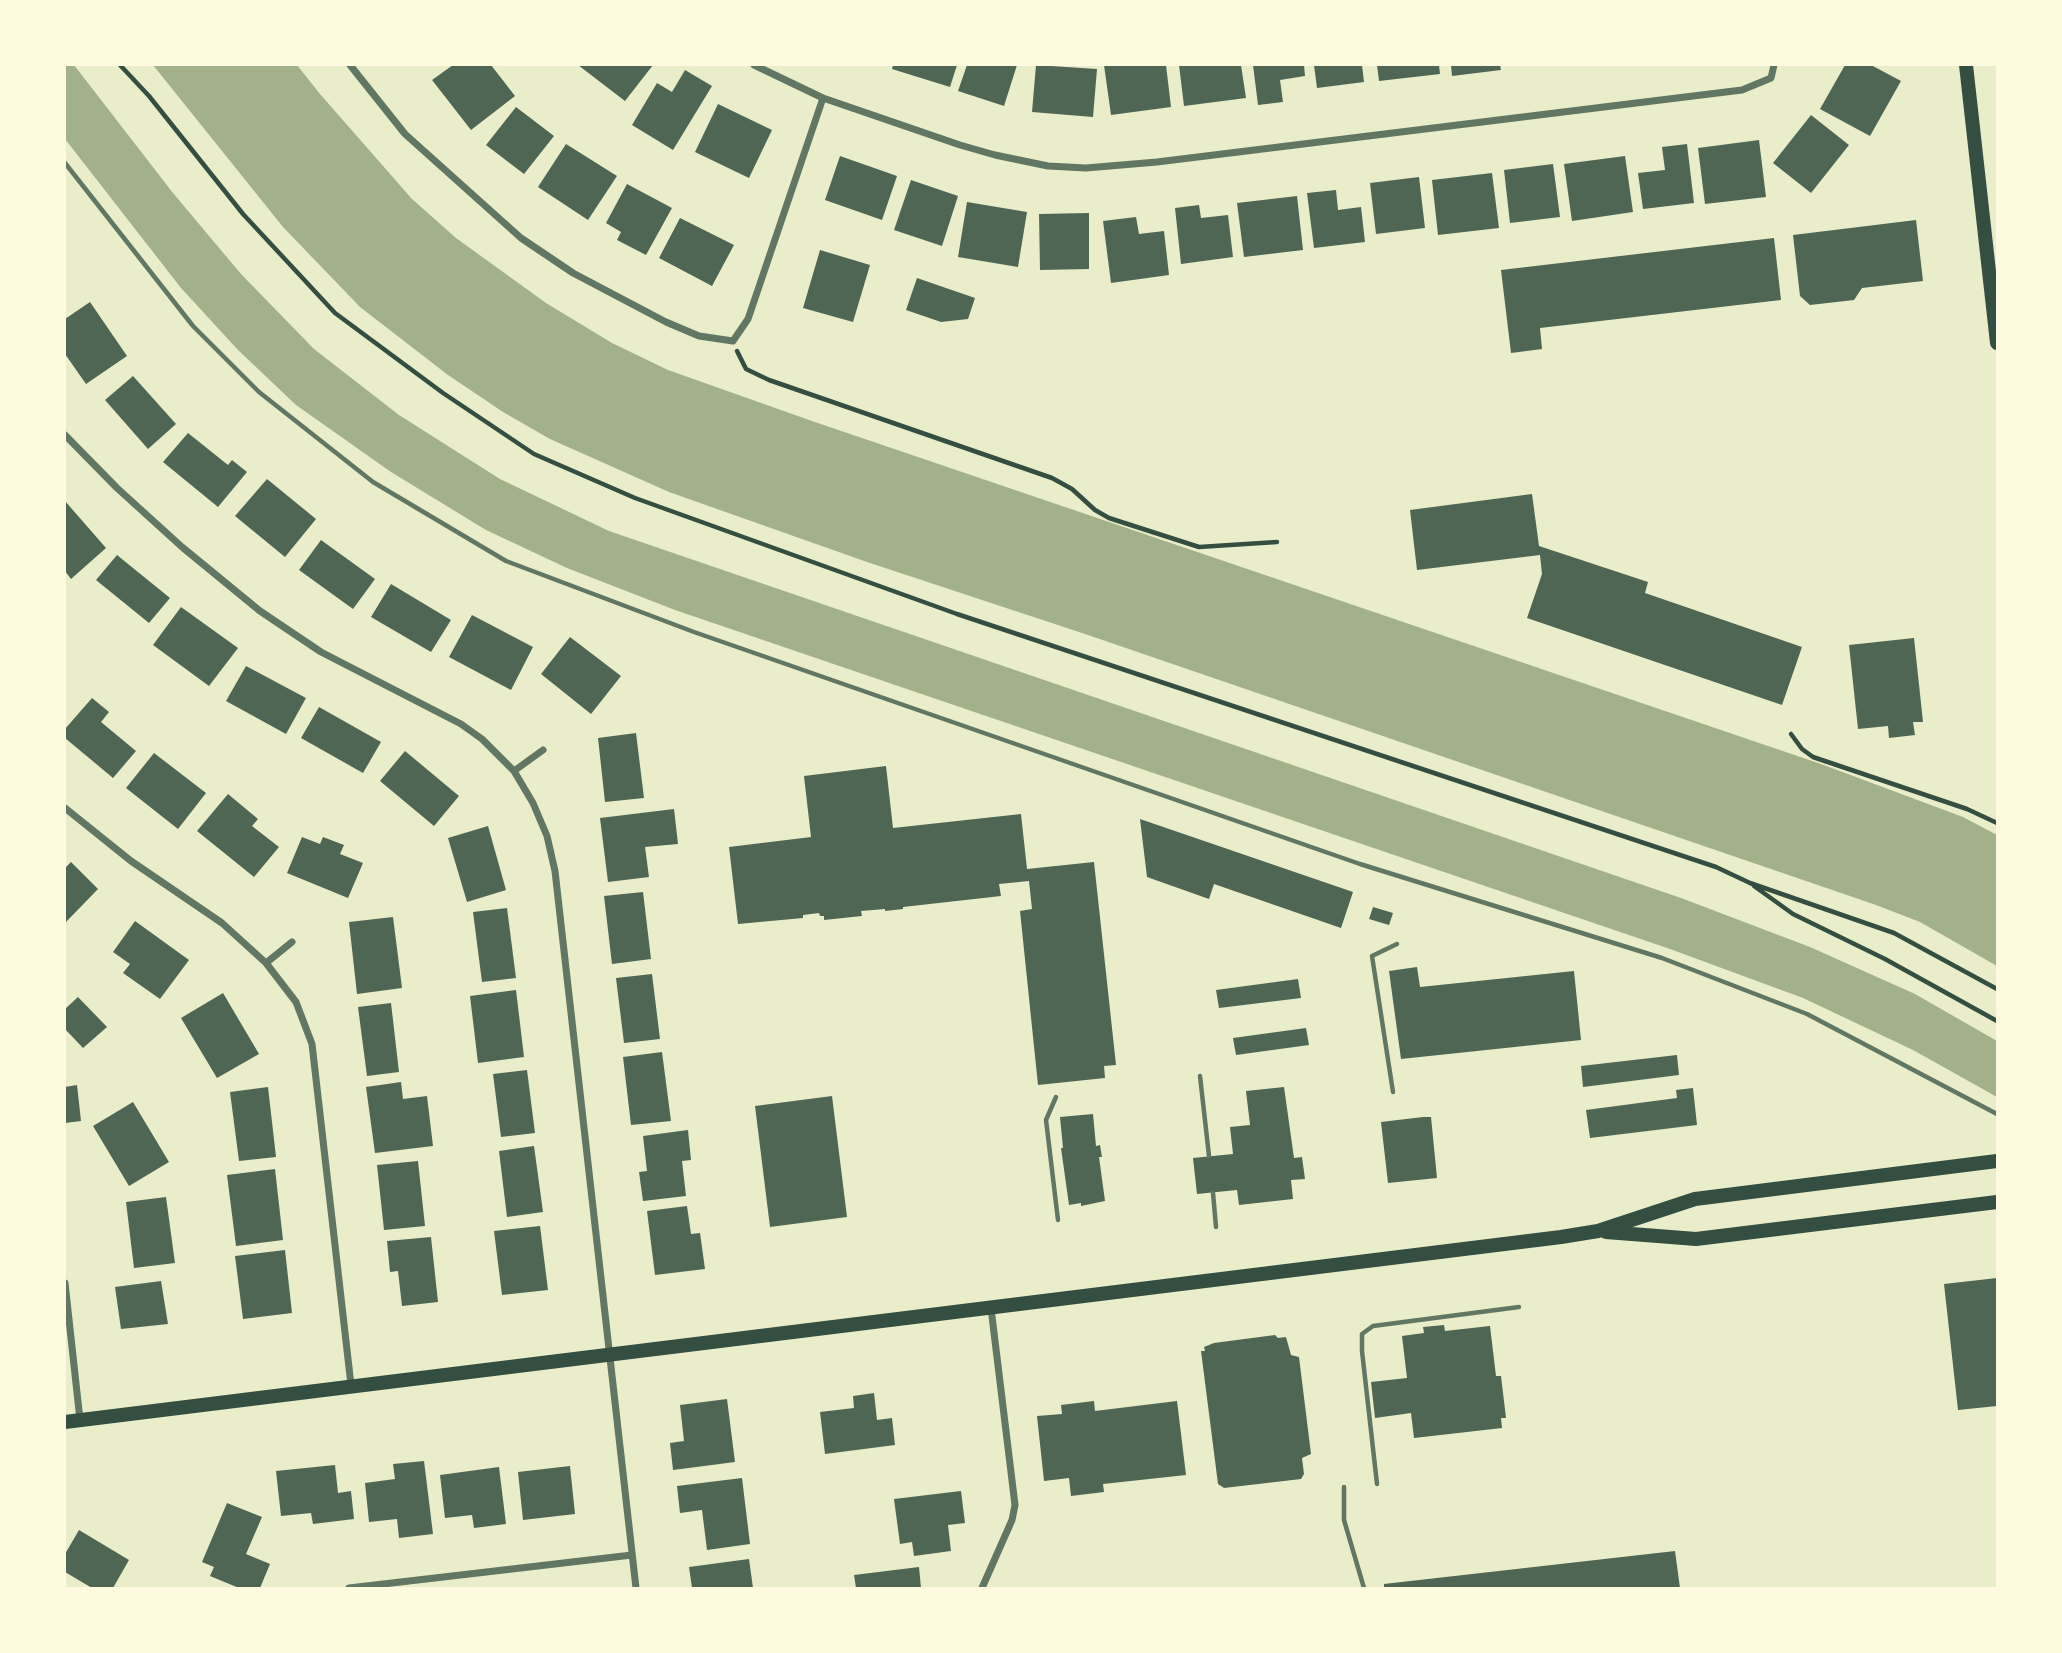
<!DOCTYPE html>
<html>
<head>
<meta charset="utf-8">
<style>
	body { margin:0 }
	#map { position:relative; width:2062px; height:1653px; overflow:hidden; background:#e9edc9; font-family:"Varela Round",sans-serif }
	canvas { display:block }
	.frame { position:absolute; inset:0; border:66px solid #fefae0; pointer-events:none }
</style>
</head>
<body>
<div id="map">
<canvas width="2062" height="1653"></canvas>
<div class="frame"></div>
</div>
<script>
const ctx = document.querySelector('canvas').getContext('2d');
ctx.lineJoin = 'round';
function paint(path, color) {
  ctx.fillStyle = color;
  ctx.fill(path, 'evenodd');
}
function shape(rows) {
  const path = new Path2D();
  for (const r of rows) {
    path.moveTo(r[0], r[1]);
    for (let i = 2; i < r.length; i += 2) path.lineTo(r[i], r[i + 1]);
  }
  return path;
}
function stroke(path, color, width, dash) {
  ctx.strokeStyle = color;
  ctx.lineWidth = width;
  ctx.lineCap = dash ? 'butt' : 'round';
  ctx.setLineDash(dash || []);
  ctx.stroke(path);
}
const water = shape([
	[65,65,74,65,173,193,241,274,314,349,399,415,500,479,609,531,1681,898,1810,947,1915,994,1997,1041,1997,1097,1913,1050,1803,998,1670,949,675,610,567,568,486,530,391,472,296,405,238,350,181,288,65,139],
	[153,65,297,65,320,94,412,199,456,238,546,303,612,343,668,370,812,421,1821,764,1963,817,1997,835,1997,966,1920,922,1876,905,1085,634,867,562,669,492,550,439,503,412,448,375,360,307,283,227]
]);
const building = shape([
	[453,65,491,65,515,96,471,130,432,80],
	[578,65,653,65,625,101],
	[893,65,957,65,950,87,892,69],
	[967,65,1017,65,1004,106,958,91],
	[1036,65,1097,69,1093,117,1032,112],
	[1104,65,1166,65,1171,107,1111,115],
	[1179,65,1241,65,1246,98,1184,106],
	[1253,65,1304,65,1305,76,1280,80,1283,102,1258,105],
	[1314,65,1362,65,1364,82,1317,88],
	[1377,65,1439,65,1440,74,1379,81],
	[1451,65,1500,65,1501,70,1452,76],
	[1845,65,1871,65,1901,81,1870,136,1820,109],
	[685,70,712,86,673,150,632,125,657,83,672,92],
	[718,104,772,130,749,178,695,152],
	[516,107,554,136,524,174,486,145],
	[1811,115,1849,145,1811,193,1773,163],
	[1759,140,1766,197,1705,204,1698,148],
	[566,144,617,176,588,220,538,187],
	[1687,144,1694,203,1643,209,1638,173,1665,170,1662,147],
	[840,156,897,176,882,220,825,200],
	[1625,156,1633,212,1572,221,1564,164],
	[1553,164,1560,217,1510,223,1504,170],
	[1492,173,1499,228,1438,235,1432,180],
	[1419,177,1425,228,1376,234,1370,183],
	[911,180,958,196,942,246,894,230],
	[627,184,672,208,646,255,617,240,621,232,606,223],
	[1336,190,1338,210,1361,207,1365,242,1314,248,1307,193],
	[1297,196,1303,250,1244,257,1237,203],
	[967,202,1027,212,1018,267,958,257],
	[1199,205,1201,218,1228,215,1233,257,1181,264,1175,208],
	[1089,213,1089,269,1040,270,1039,214],
	[1136,217,1139,234,1164,231,1169,275,1111,283,1103,221],
	[680,218,734,245,712,286,659,258],
	[1916,220,1923,281,1862,288,1854,300,1810,305,1800,296,1793,235],
	[1774,238,1781,300,1540,328,1542,349,1511,353,1501,270],
	[820,250,870,265,853,322,803,308],
	[917,278,975,298,968,319,941,322,906,310],
	[90,302,127,356,86,384,65,354,65,319],
	[133,376,176,424,148,449,105,400],
	[188,433,228,465,232,460,247,472,218,507,163,462],
	[267,479,316,519,285,557,235,516],
	[1532,494,1539,546,1648,582,1645,593,1802,647,1782,705,1527,618,1542,574,1540,555,1417,570,1410,510],
	[65,501,106,548,71,579,65,571],
	[321,540,375,579,353,609,299,570],
	[117,555,170,598,149,623,96,580],
	[391,584,451,620,431,652,371,617],
	[181,607,238,648,209,686,153,645],
	[472,615,533,647,511,690,449,657],
	[570,637,621,676,591,714,541,674],
	[1914,638,1923,722,1913,722,1915,735,1889,738,1888,726,1858,729,1849,645],
	[246,666,306,698,286,734,226,701],
	[92,698,109,712,101,722,136,751,113,778,65,738,65,729],
	[319,707,381,742,363,773,301,738],
	[636,733,644,798,605,802,598,738],
	[405,751,459,796,434,826,380,781],
	[154,753,206,793,178,829,126,788],
	[886,766,893,828,1021,814,1027,869,1094,862,1116,1065,1104,1066,1105,1078,1038,1085,1020,911,1032,909,1029,881,999,884,1001,896,903,907,903,909,885,911,885,909,861,911,862,916,824,920,824,916,820,916,819,913,803,915,803,918,738,924,729,847,811,837,804,776],
	[228,794,258,819,252,826,279,847,254,877,197,831],
	[674,809,678,844,645,847,649,877,608,882,600,818],
	[1140,819,1353,892,1341,928,1214,884,1209,899,1147,877],
	[488,826,506,890,467,902,448,838],
	[302,837,320,844,323,837,344,845,340,854,363,863,348,898,287,873],
	[71,862,98,889,65,923,65,868],
	[643,892,651,959,612,964,604,896],
	[1373,907,1393,913,1389,925,1369,919],
	[507,908,516,978,482,982,473,912],
	[393,917,402,988,357,994,349,922],
	[135,921,189,960,160,999,123,973,130,964,113,952],
	[1417,967,1420,987,1574,971,1581,1040,1401,1059,1389,971],
	[652,974,660,1039,624,1043,616,978],
	[1298,979,1301,998,1219,1008,1216,990],
	[516,990,524,1057,478,1063,470,996],
	[223,993,259,1054,217,1078,181,1018],
	[78,997,107,1027,83,1048,65,1029,65,1009],
	[391,1003,399,1072,367,1076,358,1007],
	[1306,1028,1309,1045,1236,1055,1233,1038],
	[662,1052,671,1121,631,1125,623,1057],
	[1677,1055,1679,1075,1583,1087,1581,1066],
	[527,1070,535,1133,501,1137,493,1074],
	[401,1082,403,1099,427,1096,433,1146,375,1153,366,1087],
	[77,1085,81,1121,65,1123,65,1087],
	[268,1087,276,1157,239,1161,230,1092],
	[1284,1087,1294,1158,1302,1157,1305,1179,1291,1180,1293,1199,1239,1205,1237,1190,1197,1194,1193,1158,1233,1154,1230,1127,1250,1125,1246,1091],
	[1693,1088,1697,1125,1590,1138,1586,1110,1677,1098,1676,1090],
	[832,1096,847,1217,770,1227,755,1106],
	[133,1102,169,1162,129,1186,93,1126],
	[1093,1114,1096,1146,1100,1145,1102,1157,1099,1157,1105,1201,1081,1206,1081,1203,1069,1205,1061,1148,1063,1148,1060,1117],
	[1423,1117,1431,1117,1437,1178,1388,1183,1381,1122],
	[688,1130,691,1160,682,1161,686,1196,643,1201,639,1172,647,1171,643,1136],
	[534,1146,543,1212,507,1217,499,1151],
	[418,1161,425,1226,384,1230,377,1165],
	[275,1169,283,1240,236,1246,227,1175],
	[166,1197,175,1263,134,1268,126,1202],
	[687,1206,691,1234,700,1233,705,1269,655,1275,647,1211],
	[540,1226,548,1290,502,1295,494,1231],
	[431,1237,438,1302,402,1306,398,1271,390,1272,387,1241],
	[285,1250,292,1313,243,1319,235,1256],
	[1997,1278,1997,1406,1958,1410,1944,1284],
	[161,1281,168,1324,121,1329,115,1287],
	[1444,1325,1445,1331,1490,1326,1496,1376,1501,1376,1506,1418,1501,1418,1502,1428,1414,1438,1411,1413,1375,1418,1371,1382,1407,1378,1402,1336,1424,1333,1423,1327],
	[1275,1335,1278,1338,1286,1337,1291,1355,1299,1357,1311,1454,1302,1458,1304,1474,1301,1479,1224,1488,1218,1484,1201,1351,1205,1351,1204,1347,1214,1343],
	[874,1393,877,1420,892,1418,895,1445,825,1454,820,1412,854,1408,853,1396],
	[727,1399,735,1462,673,1470,670,1443,684,1441,680,1405],
	[1094,1401,1095,1411,1177,1401,1186,1475,1103,1484,1104,1492,1071,1496,1069,1478,1044,1481,1037,1416,1062,1414,1061,1405],
	[424,1461,433,1534,399,1538,397,1519,369,1522,365,1483,395,1479,393,1464],
	[335,1465,338,1493,351,1491,354,1519,313,1524,311,1513,281,1516,276,1471],
	[570,1466,575,1514,523,1520,518,1472],
	[499,1467,506,1524,474,1528,472,1515,445,1518,440,1475],
	[742,1478,750,1544,707,1550,702,1510,680,1513,677,1486],
	[961,1491,965,1523,948,1525,951,1551,914,1556,912,1542,900,1544,894,1499],
	[227,1503,262,1517,246,1554,270,1564,260,1588,239,1588,210,1576,214,1567,202,1562],
	[79,1530,129,1560,113,1588,92,1588,65,1572,65,1554],
	[1675,1551,1680,1588,1384,1588,1384,1584],
	[749,1559,753,1588,692,1588,689,1567],
	[919,1567,921,1588,856,1588,854,1575]
]);
const path = shape([
	[120,65,149,96,243,214,335,313,443,393,534,454,635,498,957,614,1716,867,1750,883,1894,933,1997,989],
	[737,351,746,369,769,380,1052,478,1072,489,1095,510,1109,518,1199,547,1277,542],
	[1791,734,1802,749,1813,757,1967,809,1997,823],
	[1754,886,1793,914,1885,959,1997,1021]
]);
const service = shape([
	[65,163,193,326,259,392,373,482,506,561,694,632,1360,864,1662,958,1807,1014,1997,1114],
	[1200,1076,1209,1156],
	[1393,1092,1372,956,1397,944],
	[1056,1097,1046,1120,1058,1220],
	[1213,1193,1216,1227],
	[1377,1484,1362,1351,1362,1334,1373,1326,1519,1307],
	[1344,1487,1344,1520,1364,1588]
]);
const minor = shape([
	[350,65,405,134,521,238,573,273,666,322,699,336,733,341,748,319,823,98],
	[754,65,823,98,960,145,995,155,1048,166,1086,168,1157,162,1742,90,1771,78,1774,65],
	[65,435,117,488,182,547,260,611,321,652,461,724,482,739,514,771,533,803,547,836,555,871,636,1588],
	[514,771,543,750],
	[65,808,131,861,222,923,266,963,296,1002,312,1044,351,1385],
	[266,963,292,942],
	[65,1283,80,1420],
	[349,1588,632,1555],
	[982,1588,1012,1520,1015,1505,991,1308]
]);
const secondary = shape([
	[1966,65,1997,343],
	[1606,1232,1696,1239,1997,1202],
	[65,1422,1561,1237,1598,1231,1695,1199,1997,1161]
]);
paint(water, '#a3b18a');
paint(building, '#4f6655');
stroke(path, '#344e41', 4.5);
stroke(service, '#617663', 4.5);
stroke(minor, '#617663', 7);
stroke(secondary, '#344e41', 14);
</script>
</body>
</html>
